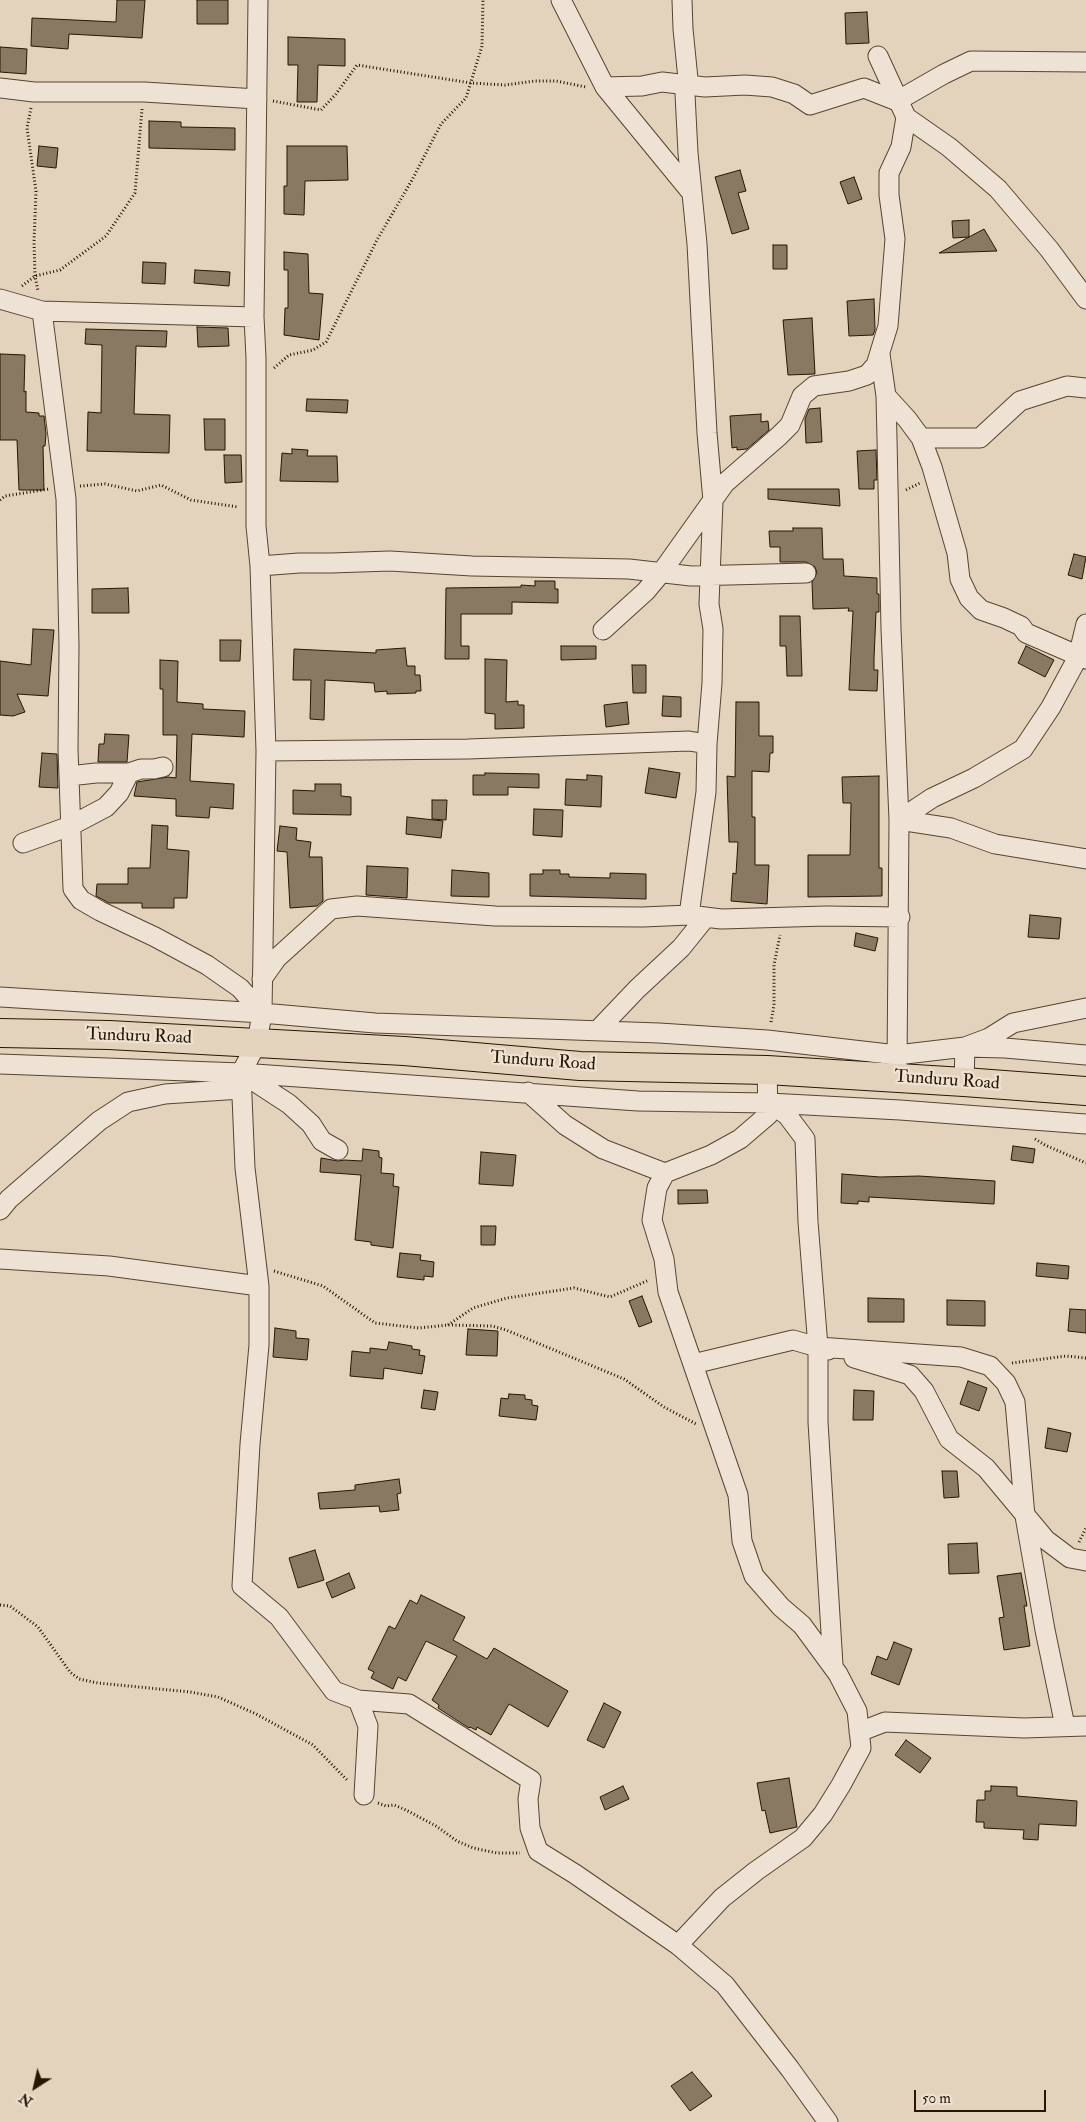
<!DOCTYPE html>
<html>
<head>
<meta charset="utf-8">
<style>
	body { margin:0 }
	#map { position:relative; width:1086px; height:2122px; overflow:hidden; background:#e4d3bc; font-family:"IM FELL Double Pica",serif }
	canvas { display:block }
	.north { position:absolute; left:10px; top:2062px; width:50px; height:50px; -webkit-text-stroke:4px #ede2d3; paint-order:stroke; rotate:215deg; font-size:14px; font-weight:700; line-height:20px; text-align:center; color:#271600 }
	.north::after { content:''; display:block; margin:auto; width:18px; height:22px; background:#271600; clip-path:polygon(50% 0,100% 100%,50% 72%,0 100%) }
	.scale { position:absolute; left:914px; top:2090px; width:132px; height:22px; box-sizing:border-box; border:2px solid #271600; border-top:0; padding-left:6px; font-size:15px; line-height:18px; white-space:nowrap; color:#271600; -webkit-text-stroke:4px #ede2d3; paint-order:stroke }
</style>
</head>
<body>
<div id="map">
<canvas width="1086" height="2122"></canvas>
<div class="north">N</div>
<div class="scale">50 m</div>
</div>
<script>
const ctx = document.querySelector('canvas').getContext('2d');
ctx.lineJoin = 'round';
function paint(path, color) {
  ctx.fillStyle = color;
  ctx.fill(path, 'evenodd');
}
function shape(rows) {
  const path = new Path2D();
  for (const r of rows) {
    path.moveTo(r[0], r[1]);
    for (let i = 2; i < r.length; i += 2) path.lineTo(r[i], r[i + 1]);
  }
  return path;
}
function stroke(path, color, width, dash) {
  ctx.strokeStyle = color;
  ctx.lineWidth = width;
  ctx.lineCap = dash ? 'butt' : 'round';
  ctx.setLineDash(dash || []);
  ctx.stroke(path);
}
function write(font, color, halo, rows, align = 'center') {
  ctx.font = font + ' "IM FELL Double Pica",serif';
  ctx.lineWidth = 4.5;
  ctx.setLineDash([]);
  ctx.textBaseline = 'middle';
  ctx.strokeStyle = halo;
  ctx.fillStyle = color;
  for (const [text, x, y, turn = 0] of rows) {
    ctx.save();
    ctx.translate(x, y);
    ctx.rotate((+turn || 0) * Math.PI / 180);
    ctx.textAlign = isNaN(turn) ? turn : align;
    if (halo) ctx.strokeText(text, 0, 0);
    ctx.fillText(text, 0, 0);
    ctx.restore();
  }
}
const building = shape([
	[117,0,145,0,142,38,69,34,68,49,31,46,32,18,116,22,117,0],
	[197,0,228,0,228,24,197,24,197,0],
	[867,12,869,43,846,44,845,13,867,12],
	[288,37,345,39,345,66,318,65,317,102,297,102,298,65,288,65,288,37],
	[0,47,27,49,26,74,0,72,0,47],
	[149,121,181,122,181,127,235,128,235,150,149,148,149,121],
	[39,146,58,148,56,168,37,166,39,146],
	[287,146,347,146,348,180,305,181,304,215,284,214,284,186,287,186,287,146],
	[740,170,746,191,738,193,749,229,732,234,715,177,740,170],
	[854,177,862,199,848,204,840,182,854,177],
	[969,220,969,237,984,229,997,251,939,253,969,237,953,238,952,221,969,220],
	[773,245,787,245,787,269,773,269,773,245],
	[284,252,308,254,309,293,323,294,319,340,284,335,285,308,288,308,288,270,284,270,284,252],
	[143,262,166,263,165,284,142,283,143,262],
	[195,270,230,272,229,286,194,283,195,270],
	[874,299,875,330,873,335,849,336,847,301,874,299],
	[812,318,815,374,788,375,783,320,812,318],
	[197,327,228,328,229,346,198,347,197,327],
	[86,329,167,331,166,347,136,346,134,414,170,415,169,453,87,451,88,412,101,413,102,345,85,344,86,329],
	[0,354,25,355,24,392,26,391,26,412,39,413,39,416,44,416,46,434,45,446,43,446,44,490,19,490,17,440,0,440,0,354],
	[307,399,348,400,347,413,306,411,307,399],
	[820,408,822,442,806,443,805,419,809,409,820,408],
	[761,414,761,422,768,421,769,430,747,449,737,450,737,447,732,448,730,416,761,414],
	[204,419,225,419,225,450,205,450,204,419],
	[292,449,308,450,307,456,337,456,338,482,280,481,282,453,292,454,292,449],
	[876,450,877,480,874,480,874,489,859,489,857,451,876,450],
	[224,455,241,455,242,482,225,483,224,455],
	[768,489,839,489,840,506,768,499,768,489],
	[793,528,822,528,823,559,843,559,844,576,877,578,877,594,879,594,879,612,876,612,874,659,874,670,878,670,877,691,849,690,853,611,848,611,849,608,813,609,812,582,817,573,815,567,806,562,780,562,780,547,770,547,769,531,793,531,793,528],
	[1074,554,1086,557,1082,579,1068,575,1074,554],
	[535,581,555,581,555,589,558,589,558,603,512,602,512,614,461,614,461,646,469,646,469,659,445,659,446,588,521,587,521,585,535,586,535,581],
	[128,588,129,613,92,613,92,589,128,588],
	[780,616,800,616,802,676,787,676,786,646,780,646,780,616],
	[33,629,54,630,48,696,17,694,25,712,13,716,0,715,0,661,31,665,33,629],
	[220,640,241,640,240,661,220,661,220,640],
	[561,646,596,646,596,659,561,660,561,646],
	[1026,646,1054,660,1045,677,1018,663,1026,646],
	[405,648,407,666,415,666,415,675,420,675,421,691,416,691,416,693,387,694,387,691,375,692,374,683,325,680,324,720,310,719,311,680,293,680,294,649,376,653,376,650,405,648],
	[485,659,507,660,506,702,518,701,518,705,524,705,524,728,495,729,495,714,485,713,485,659],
	[160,660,178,661,177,702,203,704,203,709,245,711,244,737,192,734,190,781,234,784,233,809,210,807,209,818,176,816,176,799,134,796,137,782,168,777,176,778,177,735,163,735,163,689,160,689,160,660],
	[632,665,646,665,646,693,633,693,632,665],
	[663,696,681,697,681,717,662,716,663,696],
	[627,702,629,724,606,727,604,705,627,702],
	[736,702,759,702,759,736,773,736,773,753,770,753,769,772,752,771,752,817,755,817,755,865,769,865,767,904,731,901,733,873,736,874,738,842,729,842,727,776,735,777,736,702],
	[105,734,129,735,127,762,98,762,99,744,104,744,105,734],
	[42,753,57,754,58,788,39,787,42,753],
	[649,768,680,773,676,798,645,793,649,768],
	[485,773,539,774,539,788,508,787,508,795,473,795,473,775,485,775,485,773],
	[587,775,602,776,601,807,565,805,566,779,587,780,587,775],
	[879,776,879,868,882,868,882,896,808,897,808,855,850,855,851,803,843,803,842,777,879,776],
	[315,784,341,784,341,796,351,797,351,815,293,814,293,790,315,791,315,784],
	[432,800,447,800,446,820,432,819,432,800],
	[534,809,563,810,562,837,533,835,534,809],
	[407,817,443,821,441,838,406,834,407,817],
	[152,825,168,826,167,849,189,851,187,898,174,898,174,908,142,908,142,903,109,903,96,896,97,884,128,884,128,868,150,868,152,825],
	[280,826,297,828,296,840,311,842,309,857,322,857,323,901,317,906,290,908,287,852,277,851,280,826],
	[367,866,408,868,407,898,366,895,367,866],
	[452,870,489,873,489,897,451,896,452,870],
	[543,870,560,870,560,874,569,874,569,877,610,878,610,873,646,874,646,899,530,896,530,874,543,874,543,870],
	[1030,915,1061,918,1059,939,1028,937,1030,915],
	[856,933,878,938,875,951,854,946,856,933],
	[1013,1146,1035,1149,1033,1163,1011,1160,1013,1146],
	[363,1149,379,1151,379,1157,382,1158,381,1173,394,1174,393,1186,399,1187,393,1248,371,1245,371,1242,355,1240,361,1175,320,1172,321,1158,338,1161,344,1160,362,1161,363,1149],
	[481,1152,516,1155,513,1186,479,1184,481,1152],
	[842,1174,880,1177,919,1176,995,1181,994,1204,869,1197,869,1202,858,1201,858,1204,841,1203,842,1174],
	[678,1190,707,1190,708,1203,678,1204,678,1190],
	[481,1226,496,1226,495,1245,481,1245,481,1226],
	[400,1253,421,1255,420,1260,434,1262,433,1277,424,1276,424,1280,397,1277,400,1253],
	[1037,1263,1069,1266,1068,1279,1036,1276,1037,1263],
	[642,1296,652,1322,639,1327,629,1301,642,1296],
	[868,1298,904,1299,904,1322,868,1322,868,1298],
	[947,1300,985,1301,985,1326,947,1325,947,1300],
	[1070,1309,1086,1310,1086,1333,1068,1331,1070,1309],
	[275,1328,296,1331,296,1338,309,1339,307,1360,273,1357,275,1328],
	[468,1329,498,1331,497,1356,466,1355,468,1329],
	[389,1342,412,1346,412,1349,420,1350,419,1355,425,1356,422,1374,384,1368,383,1379,350,1376,352,1351,370,1353,370,1348,387,1350,389,1342],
	[968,1381,987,1388,979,1411,960,1404,968,1381],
	[424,1390,438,1392,435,1410,421,1408,424,1390],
	[854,1390,874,1391,873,1420,853,1420,854,1390],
	[509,1394,525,1395,525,1399,532,1400,532,1405,538,1406,536,1420,499,1416,501,1398,508,1399,509,1394],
	[1048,1428,1071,1433,1067,1452,1045,1448,1048,1428],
	[942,1471,957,1471,959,1497,944,1498,942,1471],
	[399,1479,401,1493,397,1494,399,1510,380,1512,379,1506,320,1509,318,1493,355,1490,355,1485,399,1479],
	[977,1543,979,1573,949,1574,948,1544,977,1543],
	[315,1550,324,1580,298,1588,289,1558,315,1550],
	[349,1573,355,1588,332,1598,326,1583,349,1573],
	[1021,1573,1027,1606,1024,1606,1030,1646,1004,1650,999,1618,1004,1617,997,1576,1021,1573],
	[421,1595,465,1617,453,1640,487,1659,494,1648,568,1691,548,1727,509,1704,491,1735,477,1727,476,1730,470,1727,469,1728,438,1708,439,1705,432,1700,457,1656,426,1641,406,1681,398,1677,393,1689,371,1678,374,1672,368,1669,389,1626,395,1629,410,1600,417,1604,421,1595],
	[894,1642,912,1649,899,1685,871,1674,877,1656,887,1660,894,1642],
	[604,1703,621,1712,604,1748,587,1740,604,1703],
	[906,1740,931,1758,920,1773,895,1755,906,1740],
	[789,1778,797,1827,770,1833,765,1810,762,1811,757,1783,789,1778],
	[623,1786,629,1799,605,1810,600,1797,623,1786],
	[991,1786,1017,1787,1017,1796,1077,1801,1076,1826,1039,1824,1038,1840,1023,1839,1024,1830,984,1828,984,1822,976,1822,977,1800,985,1800,985,1791,991,1791,991,1786],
	[692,2072,712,2096,690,2111,671,2086,692,2072]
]);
const path = shape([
	[273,101,321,110,336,94,357,65,471,83,505,85,535,81,556,81,586,87],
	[31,108,27,128,36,191,34,242,35,276,38,291],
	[22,286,35,276,60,270,106,236,135,193,142,109],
	[274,368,289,355,313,350,326,342,377,240,412,180,441,124,466,98,482,46,483,0],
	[80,486,105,484,137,491,161,485,191,500,238,507],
	[906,490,920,483],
	[0,500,5,496,49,489],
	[771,1022,774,1005,774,965,780,935],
	[1035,1139,1045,1145,1086,1163],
	[274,1271,323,1286,375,1323,419,1328,448,1325,492,1326,506,1330,624,1379,664,1407,696,1424],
	[448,1325,473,1308,507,1298,574,1288,610,1297,649,1280],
	[1012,1363,1066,1356,1086,1358],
	[1079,1542,1086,1528],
	[0,1605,10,1606,38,1627,70,1672,79,1679,98,1683,190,1692,218,1697,256,1714,313,1745,347,1780],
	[378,1803,386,1806,394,1805,406,1810,436,1826,457,1841,473,1848,497,1853,520,1853]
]);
const minor = shape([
	[258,0,254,317,256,358,256,526,260,566,266,751,262,1013,257,1043,241,1073,245,1168,259,1286,259,1345,250,1444,242,1586,279,1617,334,1691,358,1700,368,1726,364,1795],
	[561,0,605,87,691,192],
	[682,0,683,29,688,79,685,94,688,153,697,244,707,433,713,501,709,604,713,629,712,683,707,744,706,792,689,915],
	[605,87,642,86,662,82,705,87,745,85,772,87,794,94,810,105,864,88,897,101,944,74,971,61,1086,62],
	[0,88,34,92,144,92,257,99],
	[906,117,949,147,998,189,1049,249,1086,299],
	[0,299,42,311,254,317],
	[42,311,66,499,69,646,68,749,73,889,81,900,100,911,155,937,207,965,240,988,262,1013],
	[880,354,886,396,887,439,891,629,899,820,897,1067],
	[886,396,907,419,921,438,932,467,957,553,960,579,969,598,981,610,1004,618,1021,626,1026,633,1086,659],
	[921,438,980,438,1020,401,1067,386,1086,388],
	[260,566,299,563,331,563,390,561,472,566,629,569,691,576,806,573],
	[603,630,646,591,661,573,725,483,779,436,790,425,802,396,814,386,849,381,867,375,876,365,888,326,895,239,889,195,889,173,901,147,906,117,878,56],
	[266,751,468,749,689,741,707,744],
	[69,776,96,773,129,773,141,769,154,769,163,767],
	[899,820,932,798,974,778,1023,749,1051,707,1078,657,1086,624],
	[899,820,951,828,995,844,1086,859],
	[23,843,70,826,106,807,119,793,129,773],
	[262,979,277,958,331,909,357,906,495,916,643,917,689,915,721,919,826,916,900,917],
	[0,997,262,1013,375,1023,659,1033,767,1040,897,1055,965,1047,1005,1048,1086,1055],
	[597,1031,637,989,681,948,706,917],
	[0,1064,241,1073,638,1101,769,1103,900,1110,1086,1124],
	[243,1074,289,1104,311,1124,322,1141,338,1150],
	[964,1082,965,1047,989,1038,1013,1023,1086,1008],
	[528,1092,565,1125,603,1149,665,1173],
	[769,1103,787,1115,805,1139,808,1222,818,1347,818,1422,833,1665],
	[0,1210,9,1199,99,1121,128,1102,165,1094,241,1089],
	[0,1259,109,1266,259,1286],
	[818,1347,961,1357,990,1366,1006,1383,1015,1402,1025,1516,1045,1630,1065,1726],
	[854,1358,910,1375,924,1391,949,1439,986,1468,1046,1540,1070,1558,1086,1561],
	[693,1364,793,1340,828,1350],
	[358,1700,409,1704,531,1780,528,1799,530,1828,538,1851,575,1874,678,1945,725,1985,790,2069,828,2122],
	[859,1732,885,1722,1024,1728,1086,1726],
	[678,1945,722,1898,756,1871,803,1838,823,1814,841,1785,861,1748,857,1711,838,1674,802,1625,781,1607,754,1576,742,1541,738,1495,668,1292,664,1259,652,1220,657,1188,665,1173,711,1155,740,1139,768,1115,767,1070]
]);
const trunk = shape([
	[0,1033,109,1035,404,1051,580,1066,767,1070,964,1082,1086,1091]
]);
const streetNames = [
	["Tunduru Road",139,1037,2],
	["Tunduru Road",543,1062,4],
	["Tunduru Road",947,1081,4]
];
paint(building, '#897862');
stroke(building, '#271600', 1);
stroke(minor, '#56452f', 21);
stroke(trunk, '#271600', 30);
stroke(path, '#271600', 3, [1, 2.5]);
stroke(minor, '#ede2d3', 19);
stroke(trunk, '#e4d3bc', 28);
write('18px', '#271600', '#ede2d3', streetNames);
</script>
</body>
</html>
